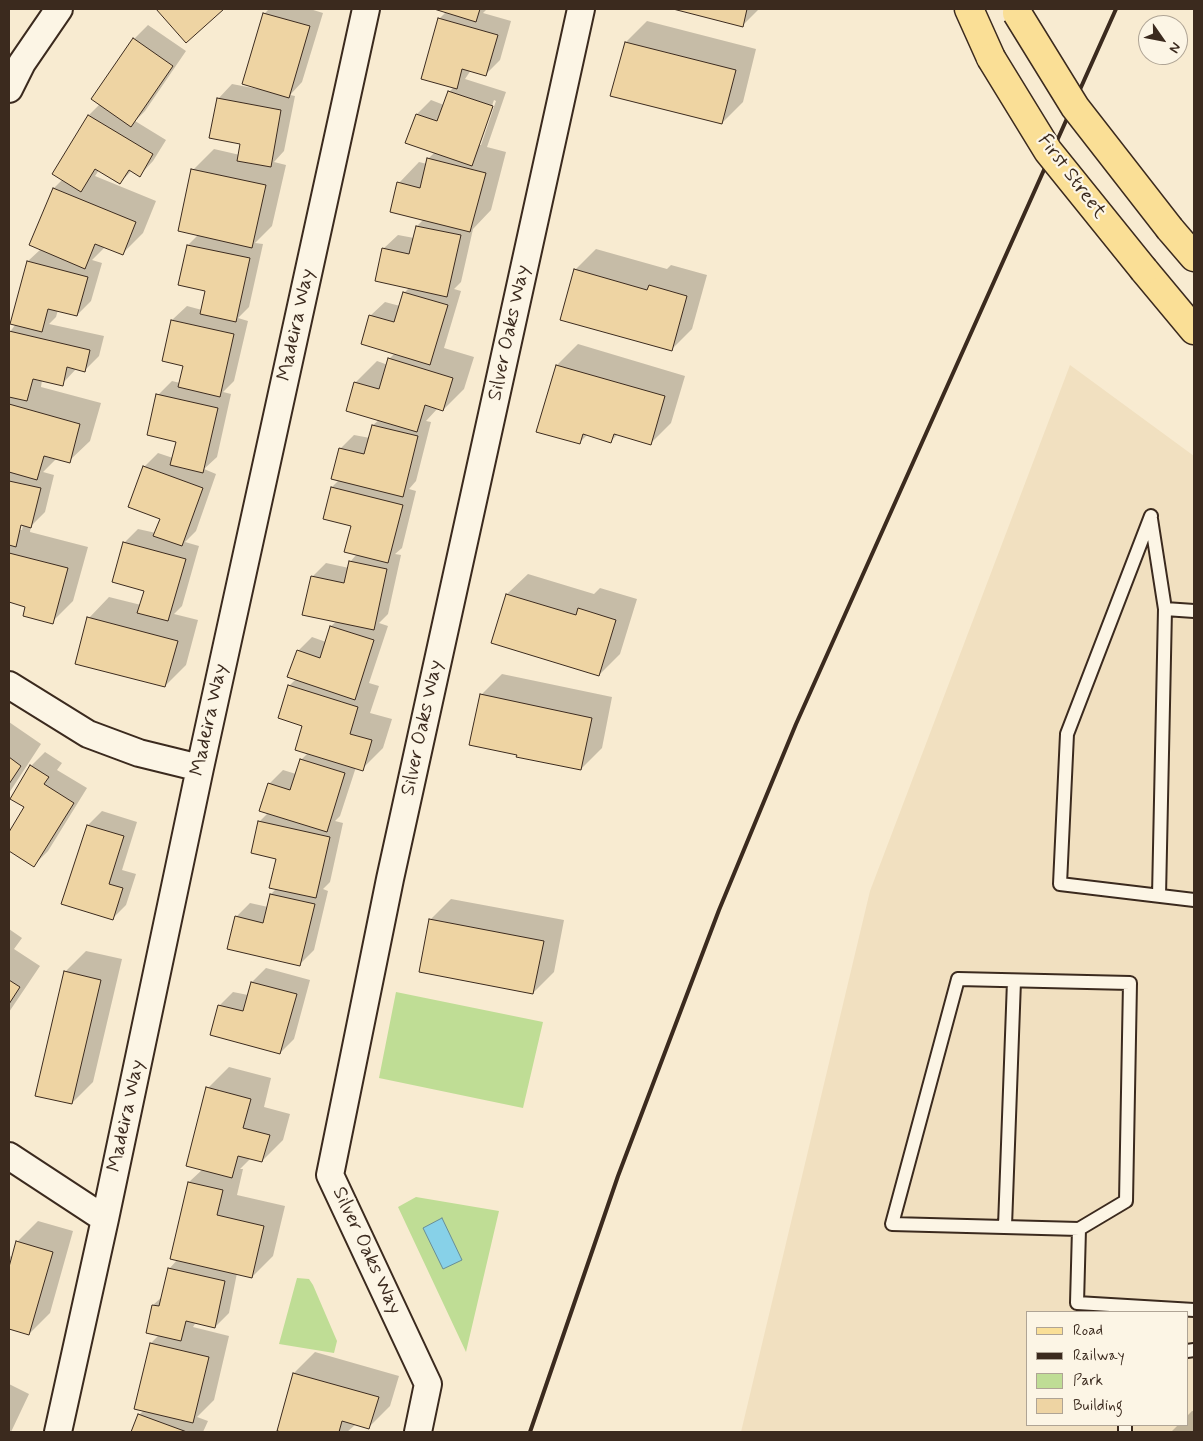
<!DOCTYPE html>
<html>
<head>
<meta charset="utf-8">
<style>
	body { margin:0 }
	#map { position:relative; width:1203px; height:1441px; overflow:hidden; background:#f8ebd1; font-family:Mynerve,sans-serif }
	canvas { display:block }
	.frame { position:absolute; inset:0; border:10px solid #3b2a1e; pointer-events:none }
	.legend { position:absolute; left:1026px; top:1311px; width:162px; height:115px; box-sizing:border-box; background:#fcf5e5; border:1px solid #afa495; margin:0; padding:6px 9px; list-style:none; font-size:15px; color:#3b2a1e }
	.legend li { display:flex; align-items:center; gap:10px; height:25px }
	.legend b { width:25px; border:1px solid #afa495 }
	.north { position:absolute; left:1138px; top:15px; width:50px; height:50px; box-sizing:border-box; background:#fcf5e5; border:1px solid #afa495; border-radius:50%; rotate:123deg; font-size:14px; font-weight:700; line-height:20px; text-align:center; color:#3b2a1e }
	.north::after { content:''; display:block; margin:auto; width:18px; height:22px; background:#3b2a1e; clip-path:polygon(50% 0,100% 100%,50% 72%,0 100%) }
</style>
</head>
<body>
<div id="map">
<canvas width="1203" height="1441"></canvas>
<div class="frame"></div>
<ul class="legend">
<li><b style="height:6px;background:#fadf96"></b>Road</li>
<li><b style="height:6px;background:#3b2a1e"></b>Railway</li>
<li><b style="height:14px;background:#bfdd95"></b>Park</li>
<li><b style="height:14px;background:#eed4a3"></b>Building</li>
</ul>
<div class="north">N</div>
</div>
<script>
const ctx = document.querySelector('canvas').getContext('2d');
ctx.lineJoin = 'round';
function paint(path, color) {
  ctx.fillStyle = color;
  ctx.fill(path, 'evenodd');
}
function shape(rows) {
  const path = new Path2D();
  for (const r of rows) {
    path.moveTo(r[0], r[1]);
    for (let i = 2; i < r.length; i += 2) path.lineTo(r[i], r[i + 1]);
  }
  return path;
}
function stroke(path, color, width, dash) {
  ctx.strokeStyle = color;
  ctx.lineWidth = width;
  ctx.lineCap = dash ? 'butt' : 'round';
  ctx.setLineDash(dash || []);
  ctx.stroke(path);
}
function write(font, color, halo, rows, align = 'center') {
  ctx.font = font + ' Mynerve,sans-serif';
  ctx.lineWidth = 4.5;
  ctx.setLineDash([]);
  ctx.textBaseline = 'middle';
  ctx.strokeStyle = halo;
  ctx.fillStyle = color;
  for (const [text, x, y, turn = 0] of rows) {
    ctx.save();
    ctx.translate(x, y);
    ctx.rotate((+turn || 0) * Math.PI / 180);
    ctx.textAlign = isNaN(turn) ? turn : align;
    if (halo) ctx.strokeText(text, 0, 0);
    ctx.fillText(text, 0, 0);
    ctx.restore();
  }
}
const built = shape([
	[1070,365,1194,456,1194,1432,741,1432,870,891],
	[1027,1312,1187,1312,1187,1425,1027,1425]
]);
const green = shape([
	[396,992,543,1022,523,1108,379,1078],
	[416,1197,499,1211,466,1352,398,1207],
	[297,1278,309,1279,313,1285,337,1341,334,1353,279,1344]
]);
const water = shape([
	[442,1218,462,1260,443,1269,423,1228,442,1218]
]);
const shadow = shape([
	[158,9,222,9,186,41],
	[269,9,310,9,323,13,302,82,290,95,295,96,284,151,274,162,286,165,272,226,255,243,263,244,249,307,238,318,248,321,234,381,223,392,231,394,217,457,204,469,216,474,196,531,185,542,199,546,182,606,174,614,198,620,186,665,165,686,89,618,109,597,141,605,145,590,124,543,138,529,156,533,161,518,144,467,158,453,173,458,177,441,158,395,172,381,180,383,184,365,172,320,187,306,202,310,207,290,179,284,188,245,198,235,193,170,214,149,240,155,242,143,218,99,232,84,258,89,264,14],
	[438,9,487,9,483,13,511,21,500,60,486,74,471,70,465,79,506,92,487,147,506,152,491,210,473,229,461,282,454,289,461,291,444,348,474,357,464,389,443,410,438,408,426,421,431,422,416,481,409,489,416,491,402,548,395,554,401,555,388,614,379,623,388,626,369,683,379,686,370,713,392,719,383,748,362,769,356,767,340,816,335,821,343,823,330,882,323,889,328,891,314,950,300,964,236,917,250,903,268,907,271,894,277,888,277,858,259,822,269,812,269,784,283,770,296,774,301,760,308,753,304,725,289,686,296,679,298,651,312,637,326,642,331,626,337,621,312,577,326,563,349,568,350,562,357,554,352,525,332,487,339,480,340,449,354,435,370,438,373,425,379,420,347,410,356,382,377,361,388,365,389,359,395,353,370,316,385,302,400,306,404,293,409,288,383,249,398,235,414,238,417,226,424,219,399,183,419,162,427,164,429,158,435,152,417,114,431,100,444,105,449,92,454,87,439,19,446,12],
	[494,100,496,101,481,145,478,145],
	[678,9,759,9,742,26],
	[647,21,756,49,743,102,722,123,626,42],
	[148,25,186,51,145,111,135,121,166,140,153,161,140,175,132,170,120,183,99,170,95,176,156,201,143,233,122,254,105,247,92,260,102,263,91,301,77,315,58,310,56,317,49,324,104,336,99,356,85,370,77,368,62,384,42,380,41,387,101,403,90,441,69,461,57,458,43,472,54,475,45,512,31,526,30,532,88,547,73,601,52,622,27,606,9,601,9,333,16,324,12,323,28,261,41,249,54,188,63,179,53,174,89,115,100,104,92,98,134,39],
	[22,519,24,519,22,530,19,530],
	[596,249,667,269,671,265,707,275,692,329,671,350,575,270],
	[578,344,685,376,671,423,650,444,618,434,611,441,588,434,579,443,538,431,557,365],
	[528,574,594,594,600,588,637,599,620,654,599,675,507,594],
	[502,674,612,697,602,748,581,769,481,695],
	[9,722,41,744,9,793],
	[45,752,62,763,57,770,87,788,48,851,34,865,9,850,9,834,26,807,31,766],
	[102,811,137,822,122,870,136,874,126,905,112,919,88,825],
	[451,899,564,920,554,972,533,993,430,920],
	[9,929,22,938,14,949,40,966,9,1012],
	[86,951,122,959,93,1082,72,1103,65,972],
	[266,968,310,980,294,1039,280,1053,219,1006,233,992,248,995,252,982],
	[229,1067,271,1078,264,1107,290,1114,283,1140,262,1161,251,1158,240,1169,243,1169,237,1195,285,1206,273,1256,252,1277,237,1273,229,1313,215,1327,196,1322,193,1327,229,1336,214,1400,197,1417,208,1421,203,1432,132,1432,139,1415,144,1410,151,1343,160,1334,153,1305,163,1296,169,1269,178,1259,189,1182,203,1169,208,1088],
	[38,1221,73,1231,50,1313,29,1334,9,1328,9,1256,13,1257,17,1242],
	[315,1352,399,1376,390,1406,369,1427,355,1425,347,1432,287,1432,278,1430,294,1373],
	[9,1384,29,1394,11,1432,9,1432],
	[1192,1411,1194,1411,1194,1432,1171,1432,1178,1425,1187,1425,1187,1416]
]);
const building = shape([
	[156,9,224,9,186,43,156,9],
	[434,9,480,9,476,22,434,9],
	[673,9,747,9,743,27,673,9],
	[263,13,310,26,289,98,242,84,263,13],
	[438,18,498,35,486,76,462,69,457,89,421,79,438,18],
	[133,38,173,66,131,127,91,99,133,38],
	[625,42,736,70,722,124,610,96,625,42],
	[448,91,493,106,472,166,405,143,416,114,437,121,448,91],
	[217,98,281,110,271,167,237,161,240,144,209,138,217,98],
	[88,115,153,154,140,177,129,170,120,184,95,169,81,192,52,174,88,115],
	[427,158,486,173,470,232,390,212,397,182,420,188,427,158],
	[191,169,266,185,252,248,178,231,191,169],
	[53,188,136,222,123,255,95,244,85,269,29,245,53,188],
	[416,226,461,235,447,297,375,281,382,248,409,254,416,226],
	[187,245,250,258,236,322,200,314,205,291,178,285,187,245],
	[27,261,88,277,77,316,48,309,42,332,10,324,27,261],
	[574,269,647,290,649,285,687,296,672,351,560,320,574,269],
	[403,292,448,305,430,365,361,344,369,315,394,322,403,292],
	[171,320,234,334,220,397,178,387,183,366,162,361,171,320],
	[9,331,90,350,85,372,67,367,63,386,33,379,27,401,9,397,9,331],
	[388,358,453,378,443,411,425,405,417,432,346,411,354,382,379,389,388,358],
	[556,365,665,396,651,445,614,434,611,443,583,434,580,444,536,432,556,365],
	[156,394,218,408,203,473,170,465,176,442,147,435,156,394],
	[9,404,80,424,70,463,44,456,37,480,9,472,9,404],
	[372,425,418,436,403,497,331,479,339,448,364,454,372,425],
	[143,466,203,488,182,546,153,536,160,519,128,507,143,466],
	[9,481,41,488,31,528,21,525,16,547,9,545,9,481],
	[331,487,403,505,388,563,344,552,351,526,323,519,331,487],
	[123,542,186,559,168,621,137,613,144,591,112,582,123,542],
	[9,553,68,568,53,624,23,616,25,607,9,602,9,553],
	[349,561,387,569,374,630,302,615,311,576,344,583,349,561],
	[506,594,576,615,578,608,616,620,599,676,491,643,506,594],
	[87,617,178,641,165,687,75,664,87,617],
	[330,626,374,640,355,700,287,677,297,650,320,658,330,626],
	[288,685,358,707,350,734,372,740,363,771,295,750,302,726,278,718,288,685],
	[480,694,592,718,581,770,516,757,517,755,469,745,480,694],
	[9,757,21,766,9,784,9,757],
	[300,759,345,773,327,832,259,811,268,783,290,790,300,759],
	[30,765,49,777,44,784,74,803,34,867,9,851,9,832,24,807,10,799,30,765],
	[258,821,330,837,316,898,269,888,276,859,251,853,258,821],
	[87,825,124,836,109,884,123,888,113,920,61,904,87,825],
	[270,894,315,904,300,966,227,949,235,916,263,923,270,894],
	[429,919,544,941,533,994,419,972,429,919],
	[64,971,101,980,72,1104,35,1096,64,971],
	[9,980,20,987,9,1004,9,980],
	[251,982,297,994,280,1054,210,1035,218,1005,243,1011,251,982],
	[206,1087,251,1099,243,1128,270,1135,262,1162,238,1156,232,1178,186,1166,206,1087],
	[188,1182,223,1190,217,1215,264,1226,252,1278,170,1259,188,1182],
	[16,1241,53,1252,29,1335,9,1329,9,1267,16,1241],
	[168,1268,225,1281,215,1328,186,1321,181,1341,146,1333,152,1305,159,1306,168,1268],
	[150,1343,209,1357,193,1423,134,1409,150,1343],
	[293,1373,379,1397,369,1429,342,1421,339,1432,282,1432,277,1431,293,1373],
	[138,1414,187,1432,131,1432,138,1414]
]);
const service = shape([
	[1151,516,1067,734,1060,884,1194,900],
	[1151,519,1165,609,1159,896],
	[1165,609,1194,611],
	[958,979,1130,983,1126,1201,1079,1229,892,1224,958,979],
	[1005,1226,1014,981],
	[1079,1229,1077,1303,1194,1310],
	[1187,1351,1194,1350],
	[1125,1432,1125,1425]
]);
const minor = shape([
	[9,89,22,63,59,9],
	[9,685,88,734,139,753,200,768],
	[9,1156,105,1219],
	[58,1432,105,1219,200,768,366,9],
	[418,1432,428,1384,330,1175,390,879,581,9]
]);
const primary = shape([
	[969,9,991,58],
	[1170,229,1194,257],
	[1144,270,1194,330]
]);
const rail = shape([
	[530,1432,618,1176,719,910,796,724,1116,9]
]);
const primaryBridge = shape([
	[1017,13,1075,107,1170,229],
	[991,58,1048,151,1144,270]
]);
const streetNames = [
	["First Street",1071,177,53],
	["Madeira Way",297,325,-78],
	["Silver Oaks Way",510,333,-78],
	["Madeira Way",210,720,-78],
	["Silver Oaks Way",423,728,-78],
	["Madeira Way",127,1116,-78],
	["Silver Oaks Way",366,1251,65]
];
paint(built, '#f1e0c0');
paint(green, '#bfdd95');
paint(water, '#87d1e8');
stroke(water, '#698e97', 1);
paint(shadow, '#0003');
paint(building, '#eed4a3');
stroke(building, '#3b2a1e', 1);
stroke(service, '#3b2a1e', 16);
stroke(minor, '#3b2a1e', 30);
stroke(primary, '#3b2a1e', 31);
stroke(service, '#fcf5e5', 12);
stroke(minor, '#fcf5e5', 26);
stroke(primary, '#fadf96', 28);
stroke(rail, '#3b2a1e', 4);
stroke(primaryBridge, '#3b2a1e', 31, []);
stroke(primaryBridge, '#fadf96', 28);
write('20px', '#3b2a1e', '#fcf5e5', streetNames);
</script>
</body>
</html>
